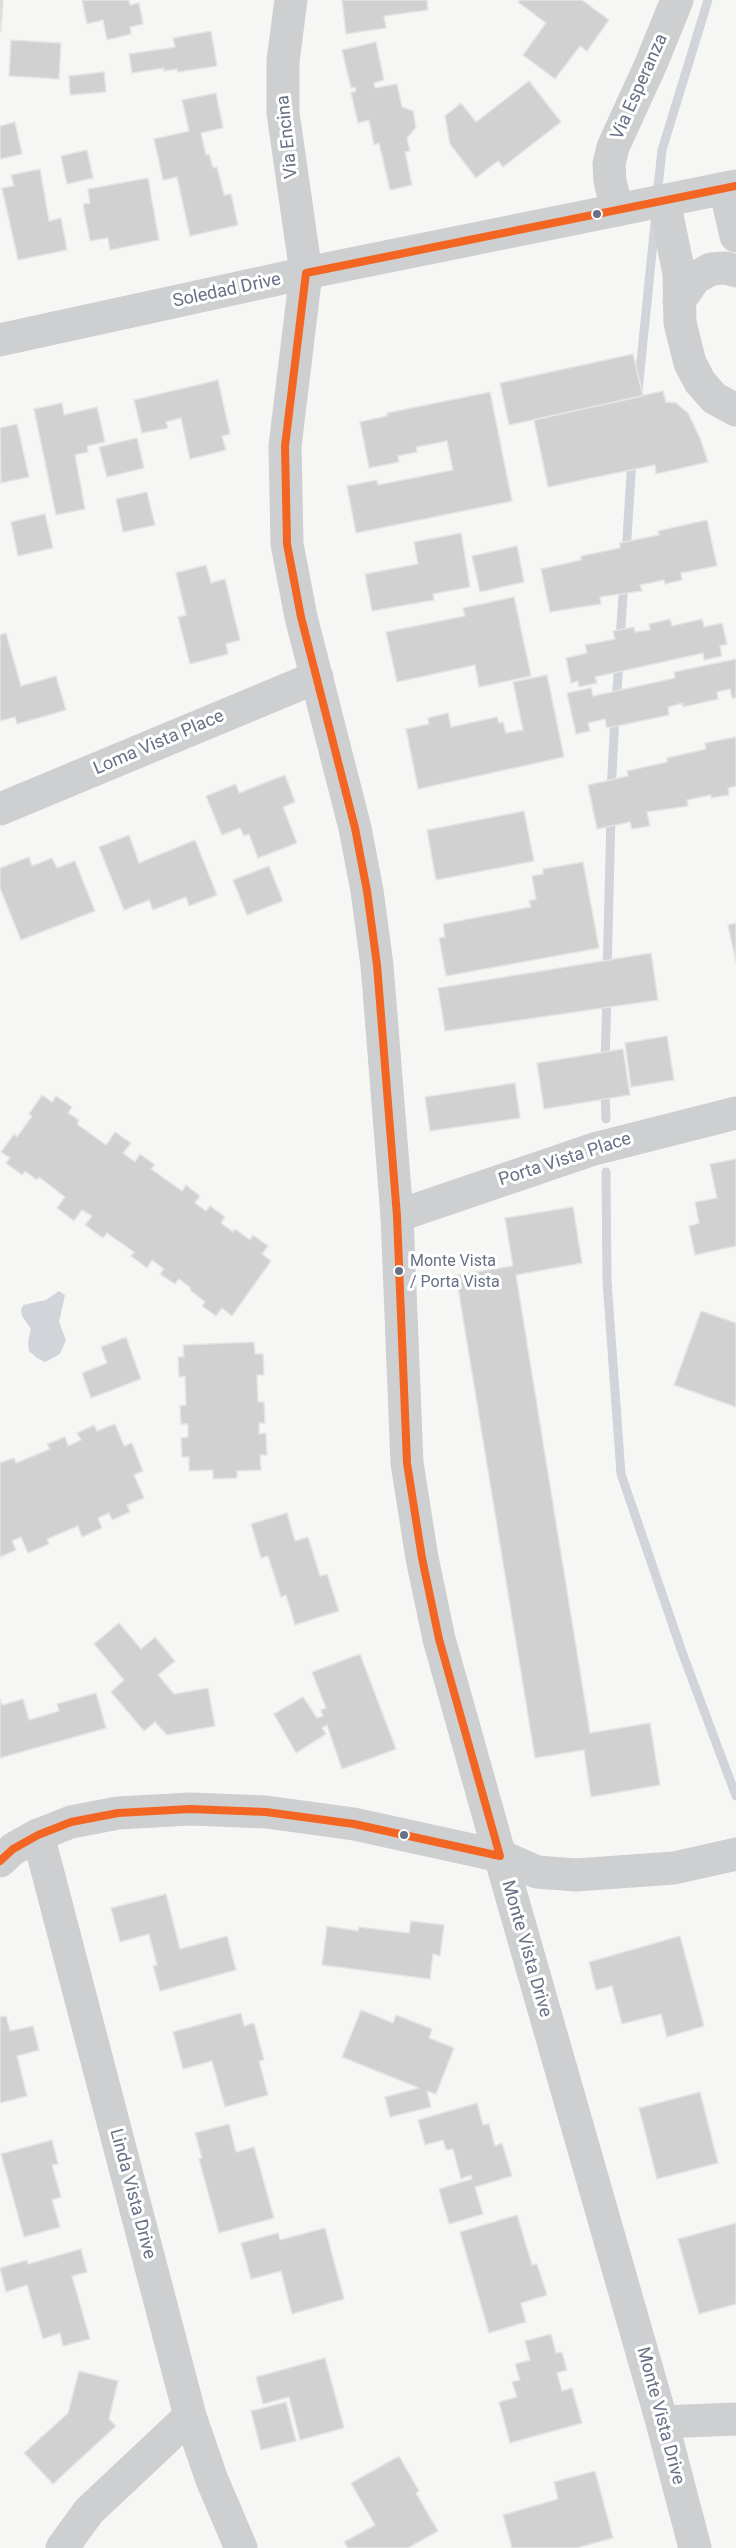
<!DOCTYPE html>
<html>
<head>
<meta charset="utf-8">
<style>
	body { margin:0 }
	canvas { display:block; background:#f6f6f5 }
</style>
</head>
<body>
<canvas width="736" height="2548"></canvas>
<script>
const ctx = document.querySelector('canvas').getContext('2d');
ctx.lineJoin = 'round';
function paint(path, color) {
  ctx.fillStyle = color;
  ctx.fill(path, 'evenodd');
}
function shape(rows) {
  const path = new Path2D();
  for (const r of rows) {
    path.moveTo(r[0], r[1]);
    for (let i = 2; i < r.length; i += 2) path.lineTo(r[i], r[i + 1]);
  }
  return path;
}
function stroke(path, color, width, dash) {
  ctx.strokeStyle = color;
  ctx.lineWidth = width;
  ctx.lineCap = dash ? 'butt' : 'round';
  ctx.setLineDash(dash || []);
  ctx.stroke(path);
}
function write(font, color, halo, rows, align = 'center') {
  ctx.font = font + ' Roboto,sans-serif';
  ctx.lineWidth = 6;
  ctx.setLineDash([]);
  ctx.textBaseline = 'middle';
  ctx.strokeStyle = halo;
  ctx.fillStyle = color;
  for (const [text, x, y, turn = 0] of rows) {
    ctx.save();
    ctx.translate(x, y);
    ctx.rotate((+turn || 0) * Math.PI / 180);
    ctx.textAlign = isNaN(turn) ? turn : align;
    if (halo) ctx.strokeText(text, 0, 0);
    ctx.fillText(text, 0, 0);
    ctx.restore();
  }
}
const water = shape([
	[59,1291,65,1295,59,1322,66,1340,60,1354,45,1362,37,1358,29,1351,28,1342,31,1329,22,1316,21,1310,23,1305,46,1300]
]);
const stream = shape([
	[657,197,662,150,708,0],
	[638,391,655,223],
	[626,553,632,459],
	[620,640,624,581],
	[616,702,619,662],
	[611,792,615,716],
	[607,972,611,815],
	[605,1062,607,995],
	[605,1088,606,1119],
	[606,1172,607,1281,621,1474,682,1652,736,1796]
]);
const building = shape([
	[0,0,3,0,1,32,0,32,0,0],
	[82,0,129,0,130,5,139,3,143,24,130,27,131,34,107,40,103,20,87,24,82,0],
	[342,0,427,0,428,10,384,16,386,28,346,34,342,0],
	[520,0,582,0,609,20,587,51,580,46,555,79,523,55,546,23,518,2,520,0],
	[211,31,217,66,178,72,177,69,164,71,164,68,132,73,129,54,175,47,173,38,211,31],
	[11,40,61,43,59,79,9,76,11,40],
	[376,42,384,80,374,83,375,88,397,84,402,107,413,111,416,127,407,138,410,151,405,152,412,185,390,190,379,143,374,145,369,120,358,123,351,93,356,91,355,87,351,88,342,50,376,42],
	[104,72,106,92,70,95,69,76,104,72],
	[529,81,561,122,503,167,498,161,476,178,450,144,445,116,461,103,476,122,529,81],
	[216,93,223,128,201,133,206,155,209,154,213,168,217,167,224,195,231,194,238,225,190,236,177,177,163,180,154,139,189,131,182,100,216,93],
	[15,122,22,154,0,159,0,126,15,122],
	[87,150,93,178,67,184,61,156,87,150],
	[40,169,49,221,61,218,67,250,18,260,2,188,14,186,11,175,40,169],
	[148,178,159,240,110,250,108,238,90,241,83,204,90,203,88,189,148,178],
	[633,354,643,396,509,425,500,383,633,354],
	[218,380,230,434,222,436,226,450,190,459,181,418,166,422,168,428,142,433,134,400,218,380],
	[663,391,666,402,676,403,688,413,700,438,708,462,656,474,655,465,548,487,534,420,663,391],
	[490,392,512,501,356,533,347,486,377,480,378,485,453,470,447,441,416,447,417,452,398,456,399,462,369,468,360,422,387,416,387,413,490,392],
	[62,403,64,415,97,407,105,442,87,446,88,452,75,455,85,509,56,515,34,409,62,403],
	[17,424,29,477,1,483,0,428,17,424],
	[137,438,144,468,107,477,99,447,137,438],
	[147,492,155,525,123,532,116,499,147,492],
	[45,514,53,548,18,556,11,522,45,514],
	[707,520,717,566,681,573,682,580,665,584,664,580,640,585,642,591,600,597,601,604,550,612,541,569,581,560,581,556,620,548,620,543,659,535,658,531,707,520],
	[461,533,470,587,433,594,434,600,372,611,365,574,418,564,414,542,461,533],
	[517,546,524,582,480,592,472,556,517,546],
	[206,565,211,583,225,579,240,640,226,644,228,654,190,664,178,617,186,615,176,573,206,565],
	[514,597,531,676,479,687,475,665,397,682,386,632,465,616,463,608,514,597],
	[670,619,672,626,702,619,704,627,722,623,727,644,720,646,722,656,704,660,703,653,595,677,597,683,579,687,578,681,571,683,566,658,587,653,585,645,615,639,613,631,634,627,635,632,650,630,649,624,670,619],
	[6,633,21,686,56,676,66,710,17,724,15,717,0,721,0,635,6,633],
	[736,659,736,698,732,698,730,689,717,692,718,699,683,707,683,703,668,707,669,715,607,728,605,719,588,723,590,731,576,734,567,693,591,688,593,696,675,678,674,672,736,659],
	[547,675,564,757,418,789,406,729,429,724,428,718,448,713,451,727,497,717,499,723,503,722,506,733,523,730,513,682,547,675],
	[736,737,736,786,728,788,729,795,711,798,711,795,687,800,688,806,647,812,650,826,632,829,630,822,597,829,588,785,628,776,627,771,667,762,667,758,706,749,705,743,736,737],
	[285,775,295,802,283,807,297,843,258,858,249,834,244,836,240,828,222,835,206,796,236,784,239,793,285,775],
	[524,811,534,861,436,880,427,830,524,811],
	[129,835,139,863,195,840,217,895,189,906,186,897,153,910,149,900,124,910,99,847,129,835],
	[29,857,32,866,52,858,57,868,75,861,95,911,21,940,0,888,0,868,29,857],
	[583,862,599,948,446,976,439,938,445,937,443,924,531,907,529,901,536,899,532,876,543,874,543,869,583,862],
	[269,866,283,901,247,915,233,880,269,866],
	[736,923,736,962,728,925,736,923],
	[651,953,658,1000,445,1031,438,988,651,953],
	[667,1036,674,1080,631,1087,625,1043,667,1036],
	[623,1049,630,1095,544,1109,537,1063,623,1049],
	[515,1083,520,1118,430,1131,425,1097,515,1083],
	[42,1095,52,1102,56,1096,72,1107,68,1113,79,1120,77,1124,106,1145,115,1132,131,1143,123,1153,135,1162,140,1154,155,1165,151,1169,182,1191,186,1185,200,1196,195,1203,206,1211,210,1206,225,1217,221,1223,233,1232,235,1229,250,1240,253,1235,268,1246,262,1254,271,1261,232,1316,222,1308,216,1316,202,1306,205,1302,190,1290,191,1288,179,1279,175,1284,160,1274,164,1269,152,1260,147,1268,131,1256,134,1252,107,1233,103,1238,85,1225,92,1216,82,1210,74,1221,57,1208,65,1197,39,1177,37,1180,25,1171,22,1175,6,1163,10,1158,1,1152,14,1134,17,1137,32,1116,29,1114,42,1095],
	[736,1159,736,1246,695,1255,689,1226,699,1223,695,1202,717,1198,710,1164,736,1159],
	[573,1207,582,1263,516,1275,590,1733,650,1723,660,1785,591,1797,584,1750,535,1758,456,1275,513,1266,505,1218,573,1207],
	[701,1311,736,1323,736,1407,674,1385,701,1311],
	[126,1337,141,1379,91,1398,82,1373,107,1363,101,1347,126,1337],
	[254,1342,255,1354,263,1354,264,1375,257,1375,258,1402,264,1402,265,1423,259,1423,259,1434,266,1433,267,1455,260,1455,261,1470,237,1471,237,1478,213,1479,213,1470,189,1471,189,1457,182,1457,181,1438,188,1437,188,1424,181,1424,180,1406,186,1405,185,1376,179,1377,178,1357,184,1357,183,1345,254,1342],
	[115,1424,124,1446,132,1443,143,1471,134,1475,144,1498,127,1505,130,1512,112,1520,109,1513,98,1518,102,1528,82,1537,78,1526,47,1539,49,1544,28,1553,21,1537,12,1541,16,1550,0,1557,0,1463,14,1458,16,1463,50,1449,47,1444,65,1437,68,1446,81,1440,77,1433,94,1425,97,1431,115,1424],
	[287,1513,295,1541,308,1537,320,1576,327,1574,339,1611,295,1625,286,1595,281,1597,268,1556,261,1558,251,1524,287,1513],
	[119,1623,141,1649,155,1637,175,1661,158,1675,174,1694,208,1688,215,1726,167,1735,155,1722,144,1731,111,1692,124,1680,94,1644,119,1623],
	[360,1654,396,1749,342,1769,327,1725,322,1728,326,1734,296,1753,274,1714,303,1697,317,1718,323,1716,321,1710,326,1708,312,1672,360,1654],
	[96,1693,106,1728,0,1758,0,1699,2,1705,23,1699,29,1720,59,1711,57,1704,96,1693],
	[166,1894,180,1949,227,1936,236,1970,160,1991,153,1966,157,1965,149,1934,120,1942,111,1908,166,1894],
	[411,1921,444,1925,440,1956,433,1954,430,1979,322,1965,327,1926,358,1931,359,1927,409,1933,411,1921],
	[680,1936,704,2026,667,2037,661,2014,622,2024,612,1986,596,1990,589,1962,680,1936],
	[361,2010,393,2023,396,2015,432,2029,429,2038,454,2048,436,2094,427,2091,431,2107,390,2117,385,2097,419,2088,342,2057,361,2010],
	[241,2013,244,2026,254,2023,264,2060,259,2061,268,2095,225,2107,212,2061,183,2069,173,2032,241,2013],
	[6,2016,10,2031,33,2026,39,2050,17,2056,27,2096,0,2103,0,2017,6,2016],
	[700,2092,718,2163,657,2179,639,2108,700,2092],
	[477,2103,483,2125,489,2124,495,2146,502,2143,512,2176,475,2187,483,2214,449,2224,439,2189,472,2179,471,2175,461,2179,453,2149,446,2150,443,2140,425,2145,418,2120,477,2103],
	[229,2124,236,2152,254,2147,274,2218,219,2233,199,2159,202,2158,195,2133,229,2124],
	[52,2140,58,2164,52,2165,61,2197,52,2200,60,2227,24,2237,1,2154,52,2140],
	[517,2215,532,2265,537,2264,547,2295,521,2303,526,2322,489,2333,460,2232,517,2215],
	[736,2223,736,2304,699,2314,678,2239,736,2223],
	[325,2228,344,2299,292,2314,281,2271,251,2279,241,2243,278,2233,280,2240,325,2228],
	[81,2249,87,2272,72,2276,90,2339,63,2346,60,2333,43,2339,27,2285,6,2292,0,2268,27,2260,28,2264,81,2249],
	[551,2334,556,2353,562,2352,567,2370,557,2373,562,2391,572,2388,582,2423,510,2443,499,2402,517,2397,512,2382,520,2380,515,2364,530,2360,525,2341,551,2334],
	[325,2358,344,2428,300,2440,289,2397,263,2404,256,2377,325,2358],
	[79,2371,118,2381,109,2419,116,2426,53,2484,24,2453,68,2413,79,2371],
	[286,2402,296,2441,261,2450,251,2411,286,2402],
	[399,2456,419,2491,416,2493,438,2531,408,2548,348,2548,344,2542,375,2525,351,2483,399,2456],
	[595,2471,613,2538,576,2548,512,2548,503,2515,558,2499,554,2482,595,2471]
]);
const minor = shape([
	[291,0,283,61,283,113,306,273],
	[725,188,736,236],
	[664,201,679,273,680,323,690,363,700,382,714,398,736,410],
	[617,210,610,181,609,164,613,147,651,64,677,0],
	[679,301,695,278,711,269,726,268,736,271],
	[0,809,317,677],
	[397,1216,594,1149,736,1113],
	[38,1835,190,2416,212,2480,241,2548],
	[500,1856,662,2422,695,2548],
	[500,1856,537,1872,576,1875,674,1868,736,1854],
	[662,2422,736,2419],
	[62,2548,89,2511,190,2416]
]);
const tertiary = shape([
	[0,340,306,273,736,186],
	[0,1861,13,1849,38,1835,71,1822,118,1813,190,1809,266,1812,354,1824,500,1856,439,1639,422,1558,407,1463,397,1216,377,965,367,891,355,828,301,617,287,544,285,446,306,273]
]);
const bus1 = shape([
	[0,1861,13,1849,38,1835,71,1822,118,1813,190,1809,266,1812,354,1824,500,1856,439,1639,422,1558,407,1463,397,1216,377,965,367,891,355,828,301,617,287,544,285,446,306,273,736,186]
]);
const markers = [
	[597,214,5,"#677084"],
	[399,1271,5,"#677084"],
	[404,1835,5,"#677084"]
];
const busNames = [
	["Monte Vista",410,1262],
	["/ Porta Vista",410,1283]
];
const streetNames = [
	["Via Esperanza",640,87,-66],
	["Via Encina",288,137,-96],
	["Soledad Drive",227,291,-12],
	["Loma Vista Place",159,743,-23],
	["Porta Vista Place",565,1160,-18],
	["Monte Vista Drive",526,1949,74],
	["Linda Vista Drive",132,2194,75],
	["Monte Vista Drive",660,2416,75]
];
paint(water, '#d1d5da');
stroke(stream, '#d1d5da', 9);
paint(building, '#d1d1d2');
stroke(building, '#e5e5e4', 1.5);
stroke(minor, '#cecfd0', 33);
stroke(tertiary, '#cecfd0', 33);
stroke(bus1, '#f26522', 8);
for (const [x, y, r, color] of markers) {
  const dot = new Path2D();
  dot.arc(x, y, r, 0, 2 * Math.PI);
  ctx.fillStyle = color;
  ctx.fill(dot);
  stroke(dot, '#fff', 2);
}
write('16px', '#677084', '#fff', busNames, 'left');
write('18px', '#677084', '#fff', streetNames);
</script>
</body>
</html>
